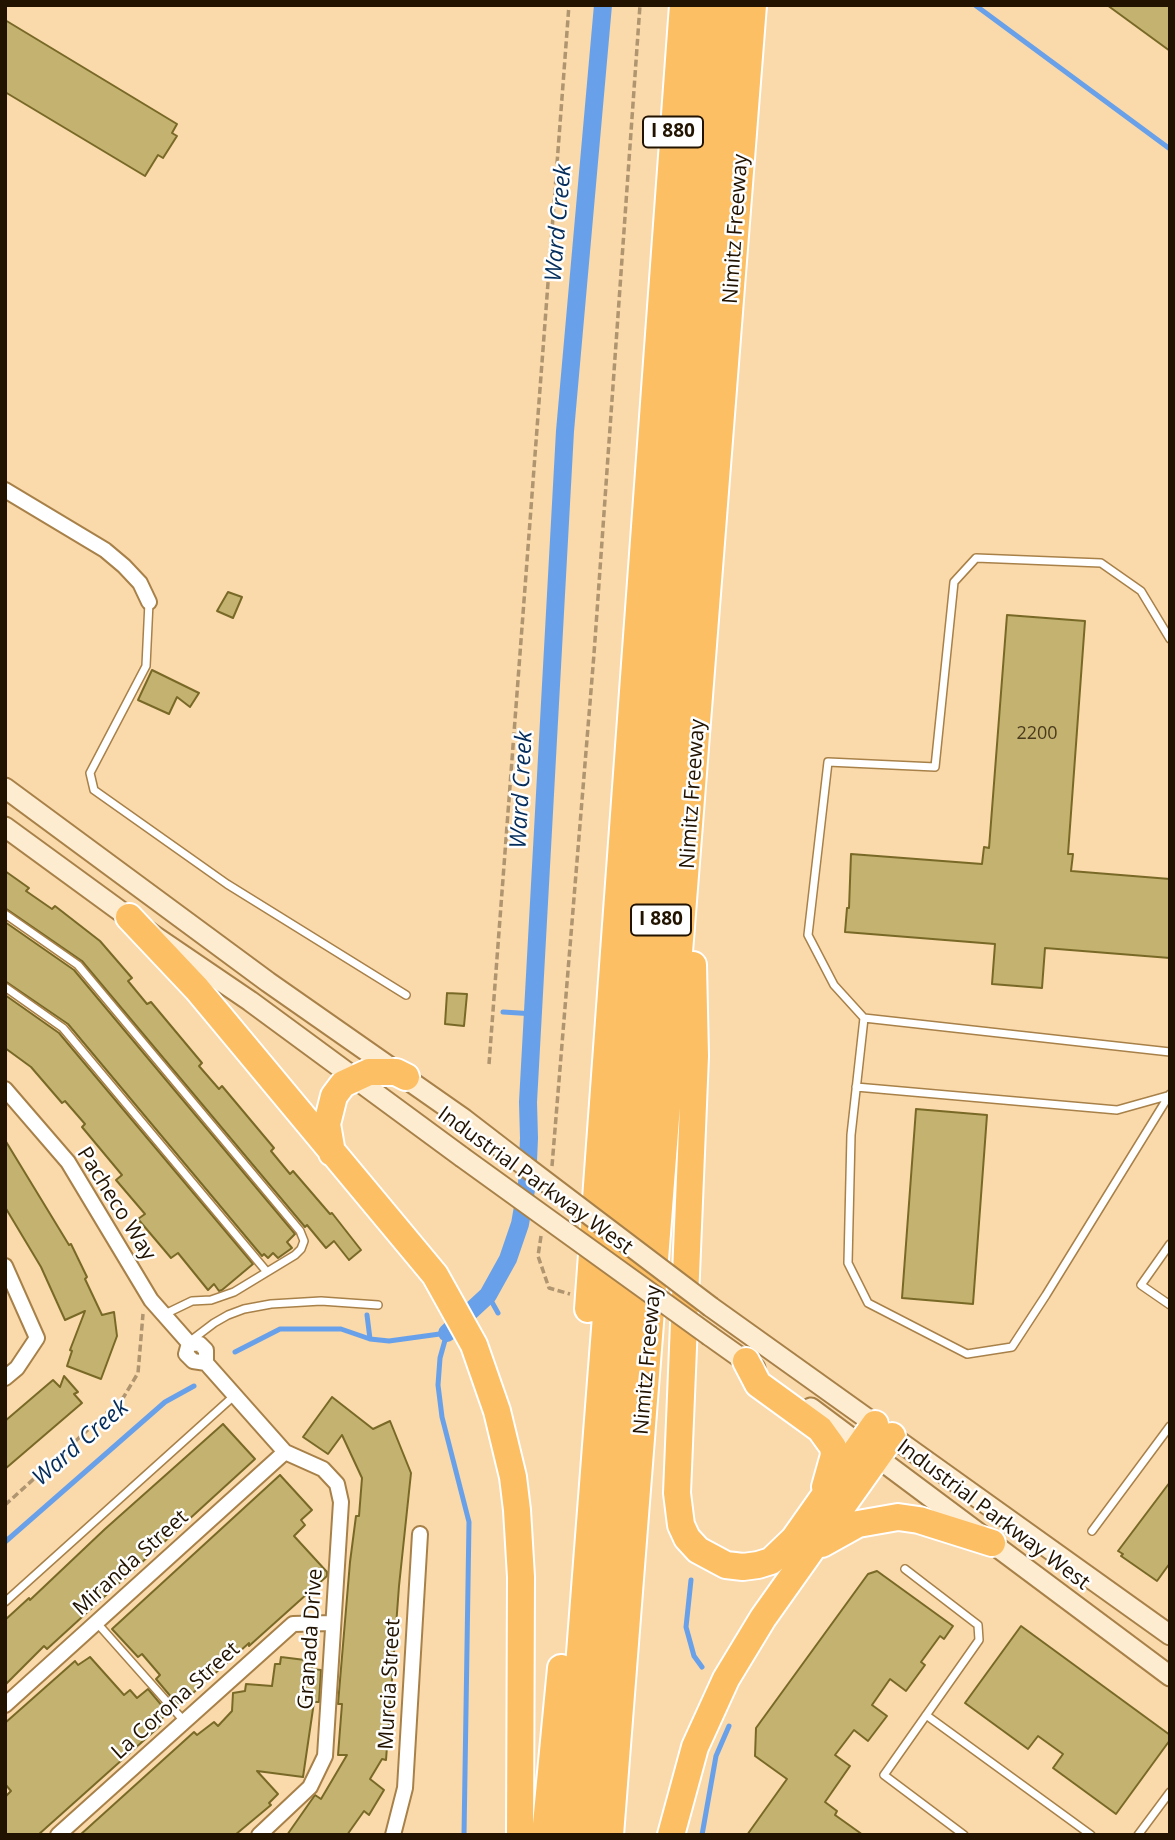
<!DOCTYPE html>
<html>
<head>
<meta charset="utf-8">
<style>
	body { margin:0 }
	#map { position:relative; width:1175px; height:1840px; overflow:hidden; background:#fad9ab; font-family:"Open Sans",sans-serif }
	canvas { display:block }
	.frame { position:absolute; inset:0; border:7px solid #211300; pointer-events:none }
</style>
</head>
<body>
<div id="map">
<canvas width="1175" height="1840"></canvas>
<div class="frame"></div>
</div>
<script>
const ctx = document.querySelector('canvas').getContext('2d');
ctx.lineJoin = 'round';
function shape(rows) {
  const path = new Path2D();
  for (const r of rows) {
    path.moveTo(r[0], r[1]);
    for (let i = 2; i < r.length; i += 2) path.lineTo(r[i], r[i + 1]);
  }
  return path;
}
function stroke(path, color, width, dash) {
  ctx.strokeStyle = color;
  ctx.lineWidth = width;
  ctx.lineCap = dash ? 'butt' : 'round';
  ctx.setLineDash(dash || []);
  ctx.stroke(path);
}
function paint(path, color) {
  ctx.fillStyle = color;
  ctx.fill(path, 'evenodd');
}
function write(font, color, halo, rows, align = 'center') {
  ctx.font = font + ' "Open Sans",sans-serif';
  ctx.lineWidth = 5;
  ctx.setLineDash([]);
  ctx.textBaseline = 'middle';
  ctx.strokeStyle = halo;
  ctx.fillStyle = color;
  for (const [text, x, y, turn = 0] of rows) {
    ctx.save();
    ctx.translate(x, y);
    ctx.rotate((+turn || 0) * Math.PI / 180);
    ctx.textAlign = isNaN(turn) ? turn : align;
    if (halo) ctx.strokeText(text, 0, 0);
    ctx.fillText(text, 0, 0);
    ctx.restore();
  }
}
const stream = shape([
	[975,5,1170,149],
	[503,1012,535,1014],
	[488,1295,498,1313],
	[367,1315,370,1339],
	[235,1352,280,1329,341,1329,370,1339,389,1341,447,1333,440,1358,438,1385,442,1417,469,1522,464,1835],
	[5,1542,165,1402,194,1386],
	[691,1580,686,1627,694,1656,702,1667],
	[702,1835,716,1756,729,1726]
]);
const canal = shape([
	[447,1333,488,1295,508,1259,520,1224,527,1184,529,1138,528,1102,565,431,603,5]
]);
const building = shape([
	[1107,5,1170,5,1170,51,1107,5],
	[5,20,177,124,172,133,177,136,163,158,158,155,145,176,5,92,5,20],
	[228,592,242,597,233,618,217,611,228,592],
	[1007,615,1085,621,1068,854,1073,854,1071,871,1170,879,1170,958,1045,948,1042,988,992,984,995,944,845,932,847,908,849,908,851,854,982,864,984,847,989,848,1007,615],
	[152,670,199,693,190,707,177,697,169,714,138,700,152,670],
	[5,871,29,888,26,891,52,909,55,906,100,941,132,978,128,981,147,1004,151,1002,202,1063,199,1066,219,1089,222,1086,274,1148,271,1151,290,1174,293,1171,330,1214,332,1213,361,1250,349,1260,334,1241,326,1248,307,1225,305,1227,82,961,5,908,5,871],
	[5,922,74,970,295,1234,287,1242,292,1248,278,1258,273,1253,268,1258,264,1254,262,1256,68,1024,5,981,5,922],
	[447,993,467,994,464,1026,445,1024,447,993],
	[5,995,59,1033,253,1264,222,1290,219,1291,214,1284,208,1290,178,1253,171,1258,138,1219,145,1214,116,1180,122,1175,82,1127,85,1124,65,1101,62,1103,31,1067,5,1048,5,995],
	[916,1109,987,1115,973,1304,902,1298,916,1109],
	[5,1140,69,1245,71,1244,87,1277,85,1279,102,1315,114,1312,117,1336,101,1379,67,1366,72,1351,70,1350,85,1311,65,1320,41,1267,5,1207,5,1140],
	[64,1376,78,1392,74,1394,82,1403,5,1469,5,1421,53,1380,60,1387,64,1376],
	[332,1397,373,1429,390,1421,411,1473,399,1586,386,1760,382,1759,370,1779,384,1790,369,1815,364,1811,347,1835,287,1835,315,1795,321,1799,347,1755,338,1755,342,1704,338,1704,350,1562,356,1516,359,1516,362,1478,342,1435,328,1454,303,1437,332,1397],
	[223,1424,255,1459,47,1649,44,1646,5,1685,5,1620,29,1598,30,1600,105,1529,223,1424],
	[280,1475,312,1510,301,1520,305,1525,294,1536,327,1572,327,1576,249,1646,249,1643,184,1701,183,1699,177,1704,156,1679,160,1675,142,1654,138,1657,112,1629,280,1475],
	[1170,1482,1170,1563,1157,1581,1121,1556,1123,1554,1118,1551,1170,1482],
	[877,1571,953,1626,944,1639,940,1636,921,1662,925,1665,906,1691,890,1679,872,1705,887,1716,868,1741,854,1730,835,1755,850,1766,825,1802,837,1811,835,1815,863,1835,747,1835,787,1779,755,1756,756,1728,868,1574,877,1571],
	[1021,1626,1170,1735,1170,1740,1116,1814,1053,1768,1063,1754,1038,1736,1028,1749,965,1703,1021,1626],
	[90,1657,124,1695,130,1690,137,1698,148,1689,168,1713,158,1722,161,1725,38,1835,5,1835,5,1797,11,1791,5,1784,5,1723,75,1661,78,1665,90,1657],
	[281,1657,313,1661,312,1669,321,1670,319,1702,314,1702,303,1777,257,1771,278,1794,269,1803,271,1805,235,1835,80,1835,194,1732,197,1735,214,1722,218,1726,232,1711,233,1693,245,1691,246,1684,272,1686,275,1664,280,1664,281,1657]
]);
const path = shape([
	[489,1064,569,5],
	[552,1166,594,654,640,5],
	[541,1236,538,1256,549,1288,570,1294],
	[5,1505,123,1398,138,1373,143,1314]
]);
const lane = shape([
	[149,602,146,666,90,773,94,790,227,884,406,995],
	[1170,639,1141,591,1101,563,976,558,954,582,935,767,828,762,808,935,834,985,864,1018,851,1135,848,1263,868,1303,967,1354,1012,1347,1046,1295,1170,1094],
	[5,914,78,965,300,1231,304,1241,301,1249,295,1255,234,1292,211,1300,192,1301,165,1314],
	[5,987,63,1028,267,1272],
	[864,1018,1170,1052],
	[856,1087,1117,1110,1167,1096],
	[1170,1244,1141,1285,1170,1305],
	[189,1342,214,1323,228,1315,244,1309,271,1304,321,1301,378,1305],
	[1092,1531,1170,1426],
	[905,1569,978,1625,979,1640,884,1775,964,1835],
	[5,1602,235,1395],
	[97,1623,184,1721],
	[926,1715,1091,1835],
	[1138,1835,1170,1792]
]);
const street = shape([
	[5,490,105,550,124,566,140,583,149,602],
	[5,1089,68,1162,151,1300,189,1343,200,1344,206,1350,206,1363],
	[5,1266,37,1338,17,1368,5,1378],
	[189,1343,186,1354,193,1361,206,1363,285,1452,323,1469,337,1484,341,1502,325,1756,310,1787,259,1835],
	[5,1705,285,1452],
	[58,1835,293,1624,332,1623],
	[393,1835,405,1788,420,1534]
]);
const secondary = shape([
	[5,788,268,982,464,1119,525,1166],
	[5,827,153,935,250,1001,462,1157],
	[711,1307,1170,1635],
	[710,1336,755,1368],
	[811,1408,1170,1676]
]);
const highway = shape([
	[129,917,197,989,435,1275,474,1345,497,1411,513,1477,517,1510,521,1577,520,1835],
	[693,965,695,1056,677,1493,681,1525,687,1538,698,1550,726,1565,743,1567,758,1565,771,1561,794,1539,875,1424],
	[332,1153,327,1124,334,1096,343,1084,369,1072,396,1072,406,1077],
	[588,1309,683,5],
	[746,1361,758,1384,820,1429,833,1447,834,1455,825,1487],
	[822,1544,858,1524,898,1517,919,1520,992,1543],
	[545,1835,561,1668],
	[566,1835,707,5],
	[588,1835,640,1197,732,5],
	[610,1835,753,5],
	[671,1835,695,1747,726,1679,763,1618,892,1436]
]);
const secondaryBridge = shape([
	[462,1157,710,1336],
	[525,1166,711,1307]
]);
const numberNames = [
	["2200",1037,734]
];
const shields = [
	[673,132,60],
	[661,920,60]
];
const shieldNames = [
	["I 880",673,132],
	["I 880",661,920]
];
const streetNames = [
	["Nimitz Freeway",736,229,-86],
	["Nimitz Freeway",693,794,-86],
	["Industrial Parkway West",535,1181,36],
	["Pacheco Way",116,1204,58],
	["Nimitz Freeway",648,1360,-85],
	["Industrial Parkway West",993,1515,37],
	["Miranda Street",131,1563,-42],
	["Granada Drive",311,1639,-86],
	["Murcia Street",390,1684,-87],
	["La Corona Street",176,1701,-42]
];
const waterNames = [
	["Ward Creek",559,223,-85],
	["Ward Creek",522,790,-87],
	["Ward Creek",81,1443,-41]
];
stroke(stream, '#68a1e9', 5);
stroke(canal, '#68a1e9', 18);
paint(building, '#c3b270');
stroke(building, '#796927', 2);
stroke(lane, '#a88149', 10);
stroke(street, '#a88149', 18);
stroke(secondary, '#a88149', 23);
stroke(highway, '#fff', 30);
stroke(path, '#af9570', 3.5, [7, 3.5]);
stroke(lane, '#fff', 7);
stroke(street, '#fff', 14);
stroke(secondary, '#feecd0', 19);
stroke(highway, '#fdbf64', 26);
stroke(secondaryBridge, '#a88149', 23, []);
stroke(secondaryBridge, '#feecd0', 19);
write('18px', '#4a3b1c', null, numberNames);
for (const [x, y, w] of shields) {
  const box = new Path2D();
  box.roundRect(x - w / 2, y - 15.5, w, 31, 5);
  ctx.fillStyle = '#fff';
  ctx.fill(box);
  stroke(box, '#211300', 2);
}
write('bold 19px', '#211300', null, shieldNames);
write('21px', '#211300', '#fff', streetNames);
write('italic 23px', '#052d5b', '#fff', waterNames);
</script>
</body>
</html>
